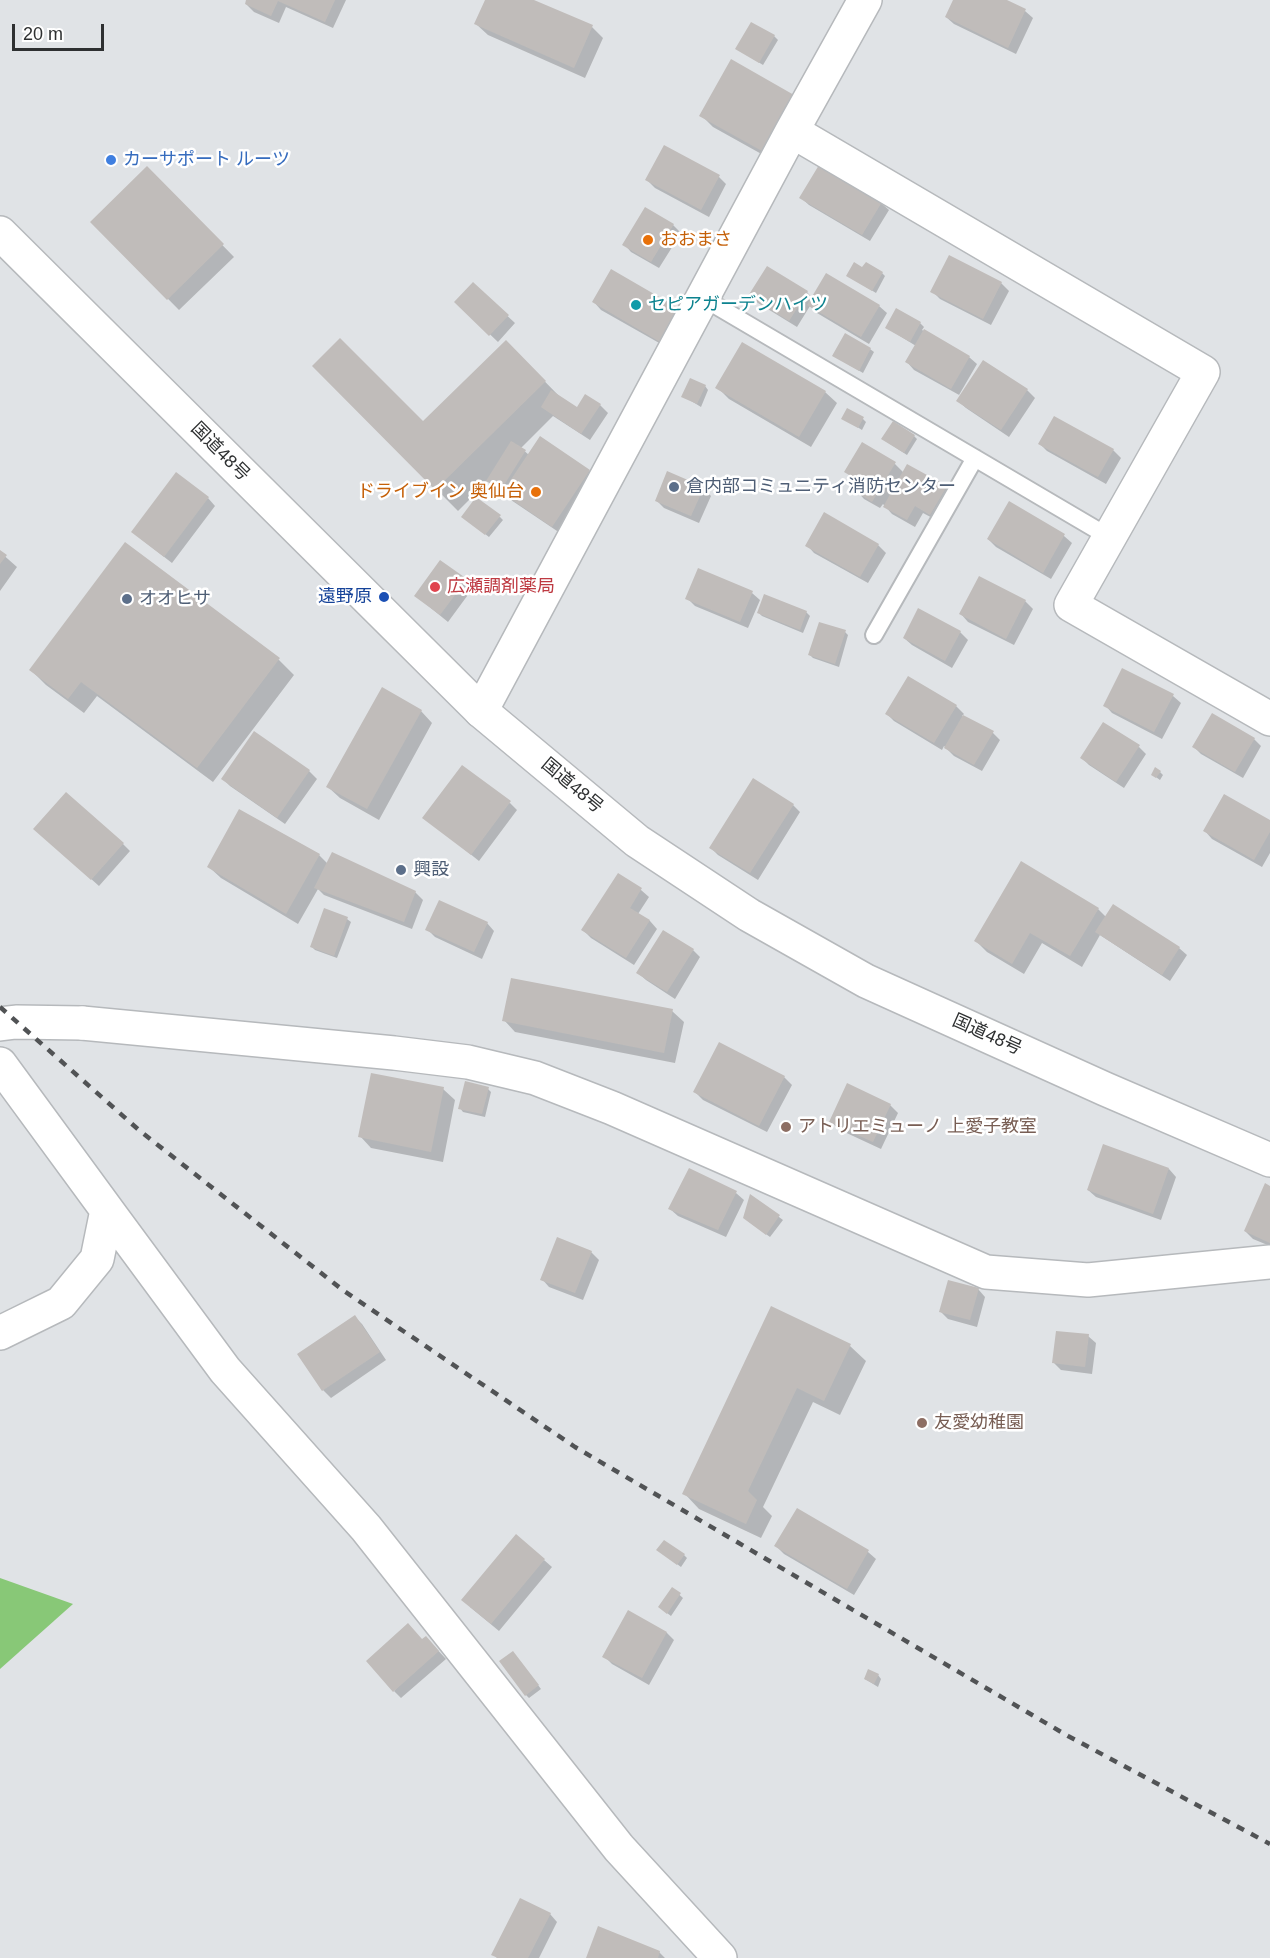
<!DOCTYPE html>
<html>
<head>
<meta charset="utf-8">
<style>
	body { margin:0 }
	#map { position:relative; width:1270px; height:1958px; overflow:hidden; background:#e0e3e6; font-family:Helvetica,sans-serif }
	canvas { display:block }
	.scale { position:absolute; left:12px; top:24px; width:92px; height:27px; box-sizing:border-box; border:3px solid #2e3031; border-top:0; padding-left:8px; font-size:18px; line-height:21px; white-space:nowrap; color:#2e3031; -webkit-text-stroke:4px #fff; paint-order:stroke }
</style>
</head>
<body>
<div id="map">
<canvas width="1270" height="1958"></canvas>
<div class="scale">20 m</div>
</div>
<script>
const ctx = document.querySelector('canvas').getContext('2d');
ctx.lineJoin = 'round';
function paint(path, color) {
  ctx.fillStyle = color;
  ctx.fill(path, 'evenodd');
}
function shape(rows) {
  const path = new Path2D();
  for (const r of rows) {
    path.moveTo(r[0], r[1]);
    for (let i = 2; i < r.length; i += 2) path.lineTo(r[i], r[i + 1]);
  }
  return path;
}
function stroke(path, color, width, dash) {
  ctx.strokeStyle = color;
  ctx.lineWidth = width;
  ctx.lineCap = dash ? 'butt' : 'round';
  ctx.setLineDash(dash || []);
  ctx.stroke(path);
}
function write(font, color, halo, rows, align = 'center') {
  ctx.font = font + ' Helvetica,"Noto Sans JP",sans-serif';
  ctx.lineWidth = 5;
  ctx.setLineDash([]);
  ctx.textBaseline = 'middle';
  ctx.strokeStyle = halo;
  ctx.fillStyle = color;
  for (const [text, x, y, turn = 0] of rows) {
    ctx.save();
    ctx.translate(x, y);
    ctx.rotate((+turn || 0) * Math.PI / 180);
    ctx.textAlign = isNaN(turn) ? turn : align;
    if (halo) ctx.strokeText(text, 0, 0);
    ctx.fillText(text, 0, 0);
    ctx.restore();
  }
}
const forest = shape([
	[0,1578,73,1604,0,1669]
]);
const shadow = shape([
	[248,0,346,0,333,28,286,7,279,23,254,12,246,4],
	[487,0,531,0,592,27,603,38,585,78,488,35,476,24],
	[955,0,1004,0,1025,11,1033,18,1016,54,954,24,946,17],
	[774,36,778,40,763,65,737,49],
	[793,96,774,161,713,127,701,115],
	[147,168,234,257,179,310,92,222],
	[719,177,726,184,709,217,655,188,647,180],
	[801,198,881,203,889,210,870,241,809,205],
	[673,225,681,233,659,268,631,252,624,244],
	[863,269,882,273,885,276,876,293,848,276],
	[1001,283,1009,291,991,325,940,299,932,291],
	[473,284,515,323,498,342,456,302],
	[807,292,813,299,879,306,887,313,869,344,817,313,810,306,797,327,758,303,750,296],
	[594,302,679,310,668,348,601,310],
	[920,323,924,327,922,330,969,357,977,364,959,395,961,396,1027,390,1035,398,1009,437,966,408,958,401,961,396,914,370,907,362,916,346,887,328],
	[506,342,563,400,577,409,600,405,608,413,590,440,553,416,521,448,529,455,589,471,596,479,560,533,511,500,505,494,508,492,488,481,458,511,314,366,423,423],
	[870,349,874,352,863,373,834,356],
	[705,386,708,390,701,407,683,396],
	[717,387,825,392,837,403,811,447,729,399],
	[843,418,863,419,866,422,862,430],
	[1054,418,1113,450,1121,458,1106,484,1047,451,1040,444],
	[914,436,917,439,907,455,887,442],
	[895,464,904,473,946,487,953,495,938,521,923,513,915,527,892,514,883,504,880,508,864,499,857,491,861,484,846,472],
	[703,488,711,496,699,523,664,508,656,500],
	[208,498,215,506,172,563,141,539],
	[1009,503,1064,536,1072,543,1051,579,996,547,988,539],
	[500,517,503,520,489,537,467,520],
	[807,545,878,545,886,553,868,583,814,553],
	[0,552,17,567,0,591],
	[466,580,473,588,448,622,416,596],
	[752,593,760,600,748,628,695,606,687,598],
	[1025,601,1033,609,1014,645,968,622,961,614],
	[806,612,810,616,803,633,762,616,759,613],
	[845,632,848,635,839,667,813,658,810,655],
	[960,632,968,640,952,668,912,645,904,638],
	[279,660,294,675,213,782,97,696,84,713,46,685,31,670],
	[1173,696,1181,703,1162,739,1112,713,1105,705],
	[956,706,964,714,962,716,993,733,1000,740,982,771,954,756,944,746,942,750,894,721,887,714],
	[421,711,432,723,379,820,340,798,328,787],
	[254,733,309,771,317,779,285,824,230,786,223,779],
	[1254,739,1261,746,1243,778,1201,754,1194,747],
	[1139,747,1146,754,1124,788,1089,765,1082,758],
	[1160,772,1163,775,1160,780,1153,775],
	[510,803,517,810,479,861,424,817],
	[793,805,800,812,758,880,718,855,711,848],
	[1270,822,1270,853,1262,867,1212,839,1205,831],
	[43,836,123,844,130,851,99,886],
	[319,855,328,864,415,892,423,900,412,929,324,895,318,889,298,924,221,878,209,867],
	[618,875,641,890,649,897,638,914,650,921,657,929,634,965,591,938,583,930],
	[1098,909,1106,917,1179,948,1187,955,1170,981,1100,935,1082,967,1042,943,1024,974,987,952,976,941],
	[347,919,351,922,337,958,315,950,311,946],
	[487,923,494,931,482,959,435,937,427,929],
	[693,950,700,957,675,999,646,980,638,973],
	[672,1011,684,1022,675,1063,515,1032,504,1020],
	[784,1077,792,1085,767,1132,703,1100,695,1092],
	[443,1089,455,1100,443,1162,371,1148,360,1136],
	[488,1089,491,1092,485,1117,463,1112,460,1108],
	[890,1105,898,1113,881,1149,838,1129,831,1121],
	[1169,1169,1176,1177,1161,1220,1096,1197,1088,1190],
	[1270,1187,1270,1246,1253,1239,1245,1231],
	[736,1193,744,1200,726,1237,678,1216,670,1209],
	[751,1196,783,1220,770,1237,748,1221],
	[591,1252,599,1260,583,1300,549,1287,542,1279],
	[978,1289,985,1297,977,1327,948,1319,941,1312],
	[772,1308,850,1346,866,1361,840,1415,813,1402,763,1507,772,1516,761,1538,699,1509,684,1493],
	[355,1317,362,1324,386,1360,331,1398,323,1390],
	[1088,1336,1096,1343,1092,1374,1061,1370,1054,1363],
	[776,1546,868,1552,876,1559,854,1595,784,1554],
	[662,1553,684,1555,687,1558,681,1567],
	[544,1560,552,1567,499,1631,470,1607],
	[673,1589,683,1598,671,1616,663,1610],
	[628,1612,667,1633,674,1640,649,1685,612,1664,604,1656],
	[433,1645,446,1659,401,1698,394,1691],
	[516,1656,541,1689,529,1698,526,1695],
	[878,1675,881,1679,878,1687,865,1679],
	[550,1914,557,1922,539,1958,497,1958,493,1954],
	[659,1952,665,1958,587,1958]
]);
const building = shape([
	[246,0,335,0,325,22,278,1,271,16,245,4],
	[485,0,534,0,593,25,574,68,474,24],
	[953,0,1007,0,1026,9,1008,48,945,17],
	[751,22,775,35,759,63,735,49],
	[731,59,794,95,762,151,699,116],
	[664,145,720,175,701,210,645,180],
	[819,165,882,202,862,235,799,198],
	[147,166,224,244,167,300,90,222],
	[645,207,674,224,651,262,622,245],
	[949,255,1002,282,983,319,930,292],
	[854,262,862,267,866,262,883,272,872,291,846,276],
	[767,266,808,291,789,321,748,296],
	[611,269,680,309,660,342,592,302],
	[826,273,880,305,861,337,807,305],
	[473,282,509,315,489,336,454,302],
	[896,308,921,322,910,342,885,328],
	[924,329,970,356,951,389,905,362],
	[845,333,871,348,859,371,832,356],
	[340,338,423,421,506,340,546,381,435,490,312,366],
	[742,342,826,391,799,437,715,388],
	[983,360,1028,389,1001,430,956,401],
	[690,378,706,385,697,404,681,397],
	[551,390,577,407,585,394,601,404,581,434,541,407],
	[847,408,864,417,858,428,841,419],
	[1054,416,1114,449,1098,477,1038,444],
	[893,421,915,435,904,453,881,439],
	[540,436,590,470,552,527,502,493],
	[511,441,526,450,501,490,486,481],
	[862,442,896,462,872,502,855,491,861,482,844,472],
	[907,464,947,486,930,515,915,506,907,520,883,507],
	[667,471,704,487,691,516,655,501],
	[176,472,209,497,164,557,131,532],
	[476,497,501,515,485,535,461,517],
	[1009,501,1065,534,1043,573,987,539],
	[824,512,879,544,860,577,805,546],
	[125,542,280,658,197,768,81,682,68,699,29,670],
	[0,550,7,555,0,564],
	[440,560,467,579,440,615,414,596],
	[698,568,753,591,740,622,685,599],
	[979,576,1026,600,1006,639,959,614],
	[764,594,807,611,800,630,757,613],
	[918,608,961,631,945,661,903,638],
	[819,622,846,630,835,664,808,655],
	[1122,668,1174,694,1154,732,1103,706],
	[908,676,957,705,934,743,885,714],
	[382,687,422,710,367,809,326,787],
	[1212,713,1255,738,1235,772,1192,747],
	[963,715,994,731,974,765,944,748],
	[1103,722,1140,745,1116,782,1080,758],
	[254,731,310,770,277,818,221,779],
	[462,765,511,801,471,855,422,818],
	[1155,767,1161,771,1156,778,1151,775],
	[753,778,794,804,750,873,709,848],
	[66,792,124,843,91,880,33,829],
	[1224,794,1270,820,1270,832,1254,860,1203,831],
	[239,809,320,854,286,914,207,867],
	[332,852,416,891,404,922,314,888],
	[1021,861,1099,908,1070,956,1030,933,1012,964,974,941],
	[618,873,642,888,630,908,650,920,626,958,581,930],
	[439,900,488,922,474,952,425,930],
	[1113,904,1180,947,1162,975,1095,932],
	[324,908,348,917,334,956,310,947],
	[663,930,694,949,667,992,636,973],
	[511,978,673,1009,664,1053,502,1021],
	[719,1042,785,1076,759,1126,693,1092],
	[371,1073,444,1087,431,1152,358,1137],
	[465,1081,489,1087,482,1114,458,1109],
	[847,1083,891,1104,873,1142,829,1122],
	[1103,1144,1169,1168,1153,1214,1087,1190],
	[689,1168,737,1191,718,1230,668,1209],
	[1265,1183,1270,1186,1270,1243,1244,1231],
	[750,1194,780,1215,766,1235,743,1218],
	[557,1237,592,1251,575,1293,540,1280],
	[948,1280,979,1288,970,1320,939,1312],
	[771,1306,851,1344,824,1401,797,1388,748,1491,757,1500,746,1524,682,1494],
	[355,1315,380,1352,322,1391,297,1354],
	[1056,1331,1089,1334,1085,1367,1052,1363],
	[797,1508,869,1550,847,1589,774,1546],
	[516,1534,545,1559,491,1624,461,1600],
	[664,1540,685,1554,677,1565,656,1550],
	[672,1587,681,1593,667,1614,658,1607],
	[628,1610,667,1632,642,1678,602,1657],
	[408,1623,422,1639,426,1636,439,1651,393,1692,366,1661],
	[513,1651,539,1685,525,1696,499,1661],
	[868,1669,879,1674,874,1684,864,1679],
	[520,1898,551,1913,528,1958,498,1958,491,1955],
	[598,1926,660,1951,658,1958,586,1958]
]);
const service = shape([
	[703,298,1109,537],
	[874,635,975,458]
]);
const minor = shape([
	[792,131,1203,372,1071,605,1270,719],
	[481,711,792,131,865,0],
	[82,1023,394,1053,468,1062,535,1078,612,1108,986,1272,1088,1280,1270,1262],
	[0,1064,107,1210,97,1259,61,1303,0,1333],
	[107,1210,225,1370,366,1528,619,1848,720,1958]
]);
const tertiary = shape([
	[0,1024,16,1022,82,1023]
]);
const trunk = shape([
	[0,233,481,711,637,841,749,915,866,981,1105,1089,1270,1160]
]);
const rail = shape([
	[0,1007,140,1131,344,1291,575,1447,1068,1736,1270,1844]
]);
const markers = [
	[111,160,6,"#3f7fe0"],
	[648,240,6,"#e8710a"],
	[636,305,6,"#0f9aa8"],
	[674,487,6,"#5c6f8a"],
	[536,492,6,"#e8710a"],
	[435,587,6,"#e0444e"],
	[384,597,6,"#1a4fb4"],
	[127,599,6,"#5c6f8a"],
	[401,870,6,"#5c6f8a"],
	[786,1127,6,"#8d6e63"],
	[922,1423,6,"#8d6e63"]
];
const shopNames = [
	["カーサポート ルーツ",123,160]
];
const foodNames = [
	["おおまさ",660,240],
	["ドライブイン 奥仙台",524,492,"right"]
];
const cultureNames = [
	["セピアガーデンハイツ",648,305]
];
const streetNames = [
	["国道48号",220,452,45],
	["国道48号",572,786,40],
	["国道48号",987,1035,24]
];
const serviceNames = [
	["倉内部コミュニティ消防センター",686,487],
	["オオヒサ",139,599],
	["興設",413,870]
];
const healthNames = [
	["広瀬調剤薬局",447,587]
];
const transitNames = [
	["遠野原",372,597]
];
const educationNames = [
	["アトリエミューノ 上愛子教室",798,1127],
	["友愛幼稚園",934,1423]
];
paint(forest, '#88c877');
paint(shadow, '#0003');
paint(building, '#c0bcba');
stroke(service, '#b6b9bc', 20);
stroke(minor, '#b6b9bc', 36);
stroke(tertiary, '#b6b9bc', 36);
stroke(trunk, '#b6b9bc', 36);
stroke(service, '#fff', 16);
stroke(minor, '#fff', 33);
stroke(tertiary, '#fff', 33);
stroke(trunk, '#fff', 33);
stroke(rail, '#515355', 4.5, [8, 8]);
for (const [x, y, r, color] of markers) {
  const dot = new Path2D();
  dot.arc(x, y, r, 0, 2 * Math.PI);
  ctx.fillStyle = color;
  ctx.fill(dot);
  stroke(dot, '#fff', 2);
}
write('18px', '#366cbe', '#fff', shopNames, 'left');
write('18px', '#c56008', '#fff', foodNames, 'left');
write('18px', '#0d838f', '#fff', cultureNames, 'left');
write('18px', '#2e3031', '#fff', streetNames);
write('18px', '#4e5e75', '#fff', serviceNames, 'left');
write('18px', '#be3a42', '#fff', healthNames, 'left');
write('18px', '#164399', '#fff', transitNames, 'right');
write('18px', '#785e54', '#fff', educationNames, 'left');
</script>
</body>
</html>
